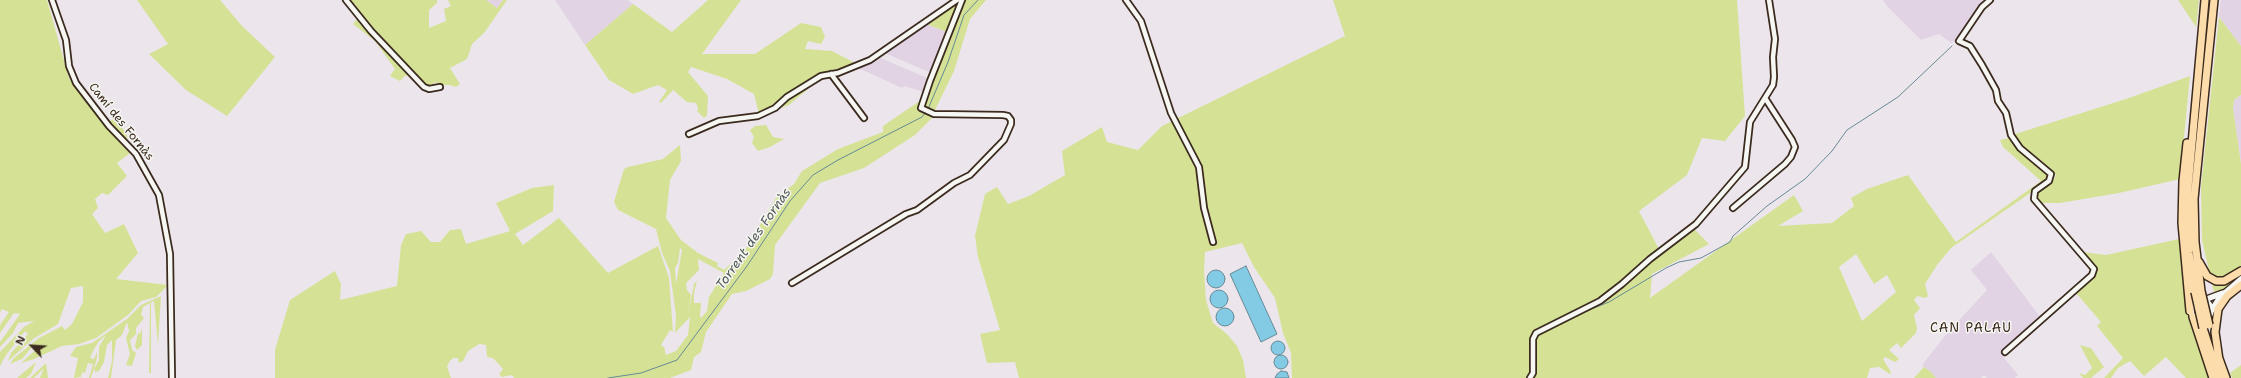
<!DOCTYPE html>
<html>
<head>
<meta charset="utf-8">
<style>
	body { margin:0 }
	#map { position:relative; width:2241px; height:378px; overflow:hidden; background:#ece6ec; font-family:"Shantell Sans",sans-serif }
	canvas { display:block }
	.north { position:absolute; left:12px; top:326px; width:40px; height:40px; -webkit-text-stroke:3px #f6f6f2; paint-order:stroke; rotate:295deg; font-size:11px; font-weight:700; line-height:16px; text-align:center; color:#3b2a1e }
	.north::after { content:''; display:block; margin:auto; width:14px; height:18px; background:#3b2a1e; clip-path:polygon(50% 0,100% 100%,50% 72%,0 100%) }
</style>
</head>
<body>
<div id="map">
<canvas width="2241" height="378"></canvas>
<div class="north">N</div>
</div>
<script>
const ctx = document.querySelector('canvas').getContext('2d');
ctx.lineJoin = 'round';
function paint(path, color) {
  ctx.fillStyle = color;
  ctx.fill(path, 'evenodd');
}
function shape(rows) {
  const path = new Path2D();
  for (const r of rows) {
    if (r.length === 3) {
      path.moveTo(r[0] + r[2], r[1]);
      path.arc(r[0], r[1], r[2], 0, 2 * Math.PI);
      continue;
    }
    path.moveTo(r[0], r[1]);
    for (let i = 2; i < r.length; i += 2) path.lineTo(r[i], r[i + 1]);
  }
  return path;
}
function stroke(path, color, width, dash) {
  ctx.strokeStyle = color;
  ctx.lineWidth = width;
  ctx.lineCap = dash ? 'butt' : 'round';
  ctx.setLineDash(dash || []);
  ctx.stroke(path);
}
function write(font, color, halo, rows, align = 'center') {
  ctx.font = font + ' "Shantell Sans",sans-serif';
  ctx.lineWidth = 3;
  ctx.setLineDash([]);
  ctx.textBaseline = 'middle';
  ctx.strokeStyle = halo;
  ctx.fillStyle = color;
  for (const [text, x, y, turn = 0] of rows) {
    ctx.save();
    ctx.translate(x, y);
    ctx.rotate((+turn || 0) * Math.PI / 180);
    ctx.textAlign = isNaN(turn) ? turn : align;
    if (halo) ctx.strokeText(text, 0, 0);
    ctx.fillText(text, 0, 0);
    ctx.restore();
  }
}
const built = shape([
	[486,0,503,0,497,8],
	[555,0,627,0,633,4,585,45],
	[1883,0,1985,0,1956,40,1951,43,1939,34,1921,40,1888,7],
	[2221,0,2241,0,2241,46,2219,17],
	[926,24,947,32,932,70,929,72,887,54,886,51],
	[878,57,925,77,928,80,924,92,904,86,902,88,858,68],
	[2241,95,2241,164,2233,108,2234,100],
	[1991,252,2041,318,2040,325,2004,358,2018,375,2015,378,1987,378,1984,375,1981,378,1936,378,1922,365,1948,332,1987,290,1971,270]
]);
const green = shape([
	[0,0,47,0,69,78,87,100,104,126,113,119,126,132,130,153,117,163,127,176,108,195,102,193,95,199,98,208,92,214,105,233,124,224,138,253,116,279,168,285,156,297,141,301,128,315,96,338,79,344,62,346,34,359,21,363,41,345,32,347,22,359,10,364,14,358,39,338,62,326,65,330,72,324,83,302,83,286,71,288,58,324,33,339,8,361,11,353,28,334,25,331,6,355,0,366,0,352,24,327,34,321,18,323,13,333,0,347,0,342,20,314,14,313,0,333,0,325,9,312,2,309,0,313],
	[137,0,220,0,242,26,275,57,227,116,186,90,149,54,168,44],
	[350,0,437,0,437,3,429,10,429,28,446,21,444,9,451,6,448,0,486,0,497,8,503,0,507,0,484,33,472,44,467,59,450,68,460,84,456,87,450,85,438,85,436,82,428,87,421,80,417,84,406,75,400,81,390,76,395,69,375,41,353,24,361,14],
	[708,0,741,0,702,54,755,54,801,23,821,27,825,37,821,44,808,41,805,49,832,51,857,64,822,74,801,85,771,109,759,114,754,94,727,79,691,67,688,72,708,96,707,115,704,118,697,111,698,108,696,103,687,102,673,90,661,103,659,102,667,90,658,85,633,94,609,80,585,45,633,4,672,32],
	[966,0,986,0,970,19,954,71,934,112,923,108,962,3],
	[1333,0,1737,0,1745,116,1725,141,1702,138,1687,175,1639,211,1661,253,1693,228,1709,244,1652,274,1650,298,1794,195,1803,211,1778,226,1832,223,1854,206,1851,198,1867,189,1908,175,1956,242,2041,181,2003,147,2000,140,2010,138,2026,157,2050,176,2043,184,1951,248,1937,265,1925,284,1928,296,1925,298,1917,296,1914,300,1920,308,1914,315,1917,328,1916,333,1901,348,1897,343,1889,350,1899,359,1895,362,1885,357,1883,359,1891,372,1890,374,1879,367,1870,368,1867,378,1292,378,1291,353,1283,333,1275,298,1254,267,1242,243,1205,252,1204,271,1206,300,1213,323,1227,334,1237,346,1243,360,1246,378,1019,378,1015,362,987,363,980,334,1000,330,978,257,975,236,985,194,997,187,1008,204,1029,196,1065,175,1062,151,1102,127,1107,142,1138,150,1162,126,1345,36],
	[1856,254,1874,284,1887,275,1896,292,1862,321,1839,267],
	[2178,0,2199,0,2196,27],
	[959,1,947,32,926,24],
	[2219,17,2241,46,2241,95,2234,100,2233,108,2241,164,2241,288,2228,298,2220,319,2202,240,2201,187],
	[2190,76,2180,179,2119,193,2060,203,2042,203,2037,196,2037,193,2054,179,2056,175,2027,154,2012,135,2129,98],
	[821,78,789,105,778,109,789,98],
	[921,100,919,110,933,117,915,135,864,168,820,183,775,245,773,274,770,279,746,291,732,294,706,332,701,352,694,357,691,370,670,378,514,378,512,375,502,377,499,374,503,369,493,358,487,357,486,345,479,344,468,351,463,361,459,363,458,358,453,358,449,362,447,367,451,378,275,378,275,350,290,300,335,271,341,284,340,300,397,286,401,245,406,234,421,231,431,242,440,242,450,230,461,229,466,244,510,231,496,203,532,188,554,185,553,211,515,234,523,245,559,218,608,273,658,246,669,278,673,332,670,330,661,345,664,347,666,355,676,351,688,335,690,317,675,333,676,316,670,271,662,253,656,229,618,210,614,202,624,169,628,167,663,159,680,145,681,161,670,180,666,218,681,240,698,253,718,263,717,266,724,270,744,252,776,198,794,184,802,171,838,149,883,132,883,126],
	[680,248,682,250,676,284,675,268,678,263],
	[698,259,724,273,709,297,707,311,701,318,700,316,701,303,694,303,694,293,697,281,694,284,688,314,691,295,687,290,686,283,699,270],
	[766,125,773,137,784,139,770,147,758,151,752,143,754,137,750,130,755,126],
	[2179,239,2187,306,2211,378,2186,378,2166,357,2144,376,2130,361,2118,368,2111,378,2104,378,2123,358,2097,326,2101,322,2076,293,2096,274,2097,270,2083,252,2106,255],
	[161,296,158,345,154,301,151,302,151,373,149,373,150,303,143,307,141,315,144,318,136,328,136,334,130,340,132,350,136,353,132,366,126,365,130,354,126,338,129,331,127,322,122,335,116,340,111,378,108,378,112,361,112,340,107,345,104,362,99,371,95,372,94,369,99,360,99,347,106,335,99,341,93,351,90,358,94,359,97,352,97,358,91,378,89,378,93,364,88,363,85,373,82,372,81,377,74,378,78,358,70,356,76,347,92,343,127,319,141,305],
	[142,328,142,345,137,350,135,346,138,333,140,334],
	[2080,345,2091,348,2104,367,2091,378,2083,378,2079,373,2085,375,2092,368],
	[36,362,31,374,26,378,17,378],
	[46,363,48,378,40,378,44,368,34,378,30,378],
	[2241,365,2241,378,2232,378,2230,373],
	[1924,367,1931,372,1936,378,1914,378]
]);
const water = shape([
	[1246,266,1277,334,1261,342,1230,274,1246,266],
	[1216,279,9],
	[1219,299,9],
	[1225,317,9],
	[1278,348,7],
	[1281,362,7],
	[1281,371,1287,372,1289,378,1275,378,1277,374,1281,371]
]);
const stream = shape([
	[928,109,948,62,964,15,978,0],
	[1574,316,1609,302,1666,268,1679,262,1701,258,1730,242,1733,236,1767,206,1805,179,1832,151,1847,130,1898,97,1952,46],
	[608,378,641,373,677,360,747,266,790,201,813,175,838,160,922,117,925,113]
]);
const minor = shape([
	[52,0,66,40,69,66,76,83,109,126,136,154,159,195,170,254,172,378],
	[346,0,371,31,424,87,429,89,440,87],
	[1126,0,1141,21,1171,113,1199,167,1204,208,1213,242],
	[1990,0,1982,7,1959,41,1970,46,1982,65,1996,90,1998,101,2006,113,2011,135,2020,148,2051,174,2049,181,2035,191,2034,199,2094,269,2092,275,2005,352],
	[831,74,864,118],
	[689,134,719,121,758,116,775,108,787,97,821,76,838,73,870,60,957,0],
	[1733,208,1785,164,1791,157,1795,147,1792,140,1765,98],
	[792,283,906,214,917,210,954,183,970,175,1004,140,1011,124,1011,120,1008,116,1003,115,934,114,921,108,930,81,962,0],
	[1530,378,1533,373,1533,339,1536,333,1600,301,1622,284,1650,259,1696,224,1745,167,1750,122,1773,85,1774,77,1773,57,1775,39,1769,0]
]);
const tertiary = shape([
	[2201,310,10],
	[2204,300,2223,293],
	[2212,310,2220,297,2241,279]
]);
const trunk = shape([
	[2187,143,2183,181,2182,223,2190,311],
	[2199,262,2207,276,2216,281,2224,281,2241,271],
	[2201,291,2195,242,2194,199,2214,0],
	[2195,292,2189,253,2187,199,2205,0],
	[2193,317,2213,378],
	[2203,328,2219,378],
	[2218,356,2226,378],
	[2219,360,2215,332,2218,309,2227,296,2241,285]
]);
const trunkBridge = shape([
	[2201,291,2209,325],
	[2195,292,2203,328]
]);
const streetNames = [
	["Camí des Fornàs",121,122,51]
];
const waterNames = [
	["Torrent des Fornàs",754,239,-55]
];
const neighbourhoodNames = [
	["CAN PALAU",1971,329]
];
paint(built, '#e1d3e4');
paint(green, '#d5e295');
paint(water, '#83cae4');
stroke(water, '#668a95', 1);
stroke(stream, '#668a95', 1);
stroke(minor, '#3b2a1e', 8);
stroke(tertiary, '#3b2a1e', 8);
stroke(trunk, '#3b2a1e', 10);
stroke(minor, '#f6f6f2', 4.5);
stroke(tertiary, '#f6f6f2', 5.5);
stroke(trunk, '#fddcac', 7);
stroke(trunkBridge, '#3b2a1e', 10, []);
stroke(trunkBridge, '#fddcac', 7);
write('12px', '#3b2a1e', '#f6f6f2', streetNames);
write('italic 13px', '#515a59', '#f6f6f2', waterNames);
ctx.letterSpacing = '1px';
write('13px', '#3b2a1e', '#f6f6f2', neighbourhoodNames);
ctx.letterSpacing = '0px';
</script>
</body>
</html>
